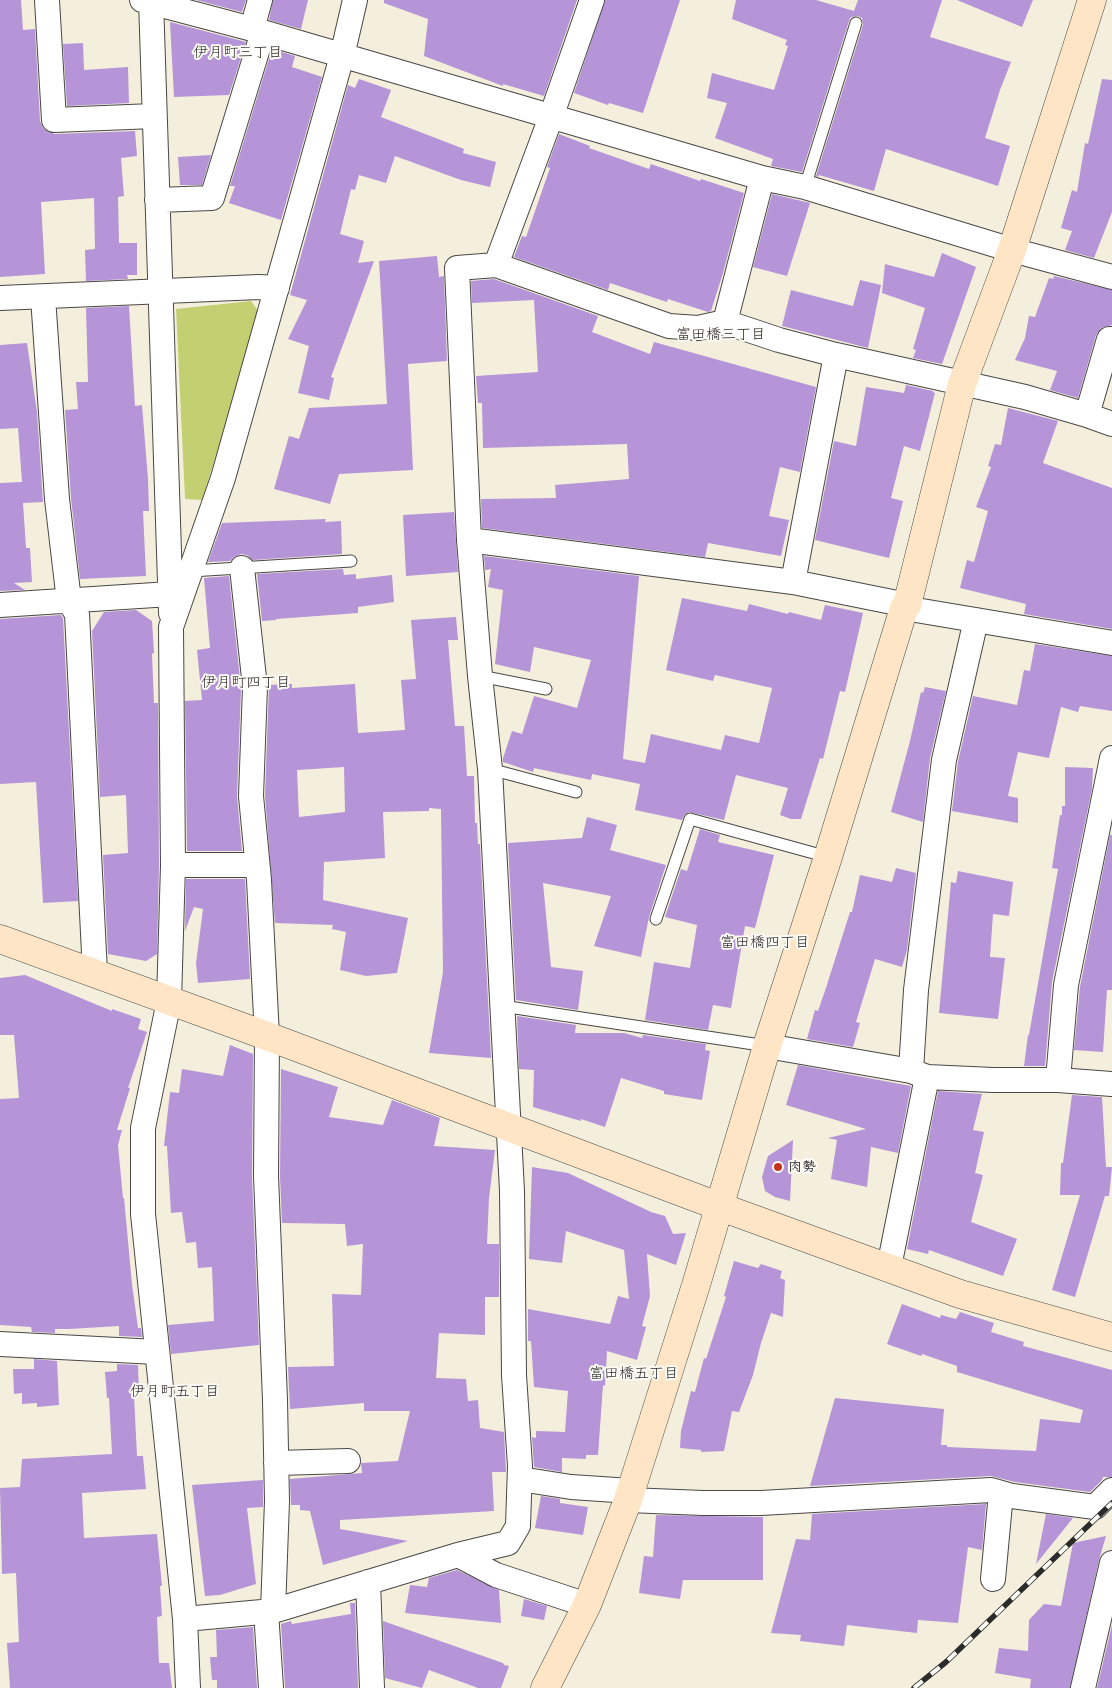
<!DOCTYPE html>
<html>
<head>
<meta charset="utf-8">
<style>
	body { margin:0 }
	canvas { display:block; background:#f3efdc }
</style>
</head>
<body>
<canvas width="1112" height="1688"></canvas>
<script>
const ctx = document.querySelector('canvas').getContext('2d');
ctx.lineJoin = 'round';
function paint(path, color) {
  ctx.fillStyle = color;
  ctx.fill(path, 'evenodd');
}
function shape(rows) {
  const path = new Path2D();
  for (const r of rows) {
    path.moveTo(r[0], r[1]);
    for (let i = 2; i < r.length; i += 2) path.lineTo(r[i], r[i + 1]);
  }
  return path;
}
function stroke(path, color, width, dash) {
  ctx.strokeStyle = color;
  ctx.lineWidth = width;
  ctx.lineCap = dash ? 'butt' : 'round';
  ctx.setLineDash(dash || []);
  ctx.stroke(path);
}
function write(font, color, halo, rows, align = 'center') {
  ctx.font = font + ' Delius,"Klee One",sans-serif';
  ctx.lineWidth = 4;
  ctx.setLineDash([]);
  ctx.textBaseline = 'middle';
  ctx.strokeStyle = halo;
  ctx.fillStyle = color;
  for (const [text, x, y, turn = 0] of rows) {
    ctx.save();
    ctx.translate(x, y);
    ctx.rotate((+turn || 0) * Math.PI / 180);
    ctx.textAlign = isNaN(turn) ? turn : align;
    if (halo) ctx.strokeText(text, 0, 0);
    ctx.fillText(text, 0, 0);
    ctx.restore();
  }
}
const green = shape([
	[251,301,260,314,202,500,185,499,176,309]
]);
const building = shape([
	[0,0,21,0,23,30,35,29,40,121,43,128,48,132,55,134,135,131,137,156,121,158,124,196,118,197,119,243,137,243,137,275,127,275,128,279,86,281,85,250,95,249,94,198,41,202,45,274,0,277],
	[196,0,246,0,242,12],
	[273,0,308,0,301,29,269,20],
	[384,0,577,0,544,96,503,84,503,86,424,56,428,19,384,3],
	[605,0,680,0,643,113,609,103,608,105,574,93],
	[736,0,816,0,854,11,858,0,942,0,930,37,1011,62,1000,90,985,138,1010,146,998,186,886,149,874,191,819,175,818,177,816,176,863,25,862,18,858,16,851,17,849,21,802,172,771,166,773,159,715,138,727,103,707,98,712,73,774,90,788,46,785,45,787,40,732,19],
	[957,0,1033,0,1022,27],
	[170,22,246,42,229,95,174,97],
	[83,43,84,70,128,67,129,103,67,106,63,44],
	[272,49,295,56,292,67,322,77,281,220,229,203,235,186,230,186],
	[359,79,391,90,381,117,464,149,463,153,496,162,490,187,461,180,395,156,386,183,359,175,355,190,351,189,340,234,364,241,358,263,374,261,331,377,334,378,329,400,298,393,309,346,288,339,307,300,290,295,348,85,355,88],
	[1102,79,1112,80,1112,212,1094,258,1065,250,1072,231,1061,228,1072,190,1077,192,1085,143,1088,144],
	[559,134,590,146,589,148,649,169,651,164,700,181,701,179,744,193,723,273,711,311,708,312,668,299,667,302,610,283,608,290,514,257,522,236,526,237,550,168,547,167],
	[211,155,202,185,180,185,178,157],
	[772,194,810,203,787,276,753,267],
	[942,253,976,267,942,364,913,358,916,350,913,349,925,308,882,293,885,264,934,277],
	[437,256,439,277,444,276,447,361,408,364,413,470,339,474,330,504,274,489,289,436,299,439,309,408,387,404,379,261],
	[1054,276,1112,290,1112,325,1101,328,1096,335,1078,398,1050,390,1057,371,1015,360,1025,338,1029,316,1035,317,1049,278,1053,279],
	[494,279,598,316,592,332,650,354,654,342,816,387,800,472,780,467,769,516,789,520,781,556,708,543,705,557,482,528,481,499,556,498,555,485,629,479,627,444,483,448,482,403,478,403,476,376,538,372,534,300,472,303,471,281],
	[860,280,881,285,868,348,782,326,791,290,853,306],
	[129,306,135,406,142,405,148,479,149,511,143,511,146,576,80,579,71,498,65,410,78,409,76,382,88,382,86,308],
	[27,343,37,412,43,502,23,503,26,548,30,548,32,582,14,583,25,590,0,591,0,483,22,482,18,428,0,429,0,345],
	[906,385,933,391,933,392,935,393,920,451,904,446,891,498,903,501,889,558,815,540,834,441,856,446,866,387,904,393],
	[1008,408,1058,421,1043,463,1112,488,1112,629,1024,614,1026,604,960,588,967,560,974,562,988,511,976,507,991,467,988,466,995,444,1001,445],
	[454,512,458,572,406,576,403,515],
	[326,519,325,522,341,521,342,554,253,560,247,555,241,554,234,557,230,561,208,562,222,523],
	[484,556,639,576,623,759,645,763,651,734,721,750,725,735,759,743,772,688,715,675,713,681,666,670,682,598,747,611,749,604,788,614,789,612,821,620,825,605,863,613,845,692,840,691,823,759,820,758,801,819,791,819,780,815,788,788,736,775,724,820,689,812,685,814,682,820,635,810,640,784,592,774,591,780,534,768,533,772,503,762,503,758,512,731,522,734,534,696,577,708,591,660,534,647,530,672,495,664,503,590,488,587,491,569,485,570],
	[343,569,344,575,356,574,356,579,392,575,394,602,358,607,358,613,276,619,276,620,262,621,257,574],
	[229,576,241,688,237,796,242,851,187,851,185,701,202,700,197,650,210,648,204,578],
	[136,610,152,621,154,653,152,654,154,703,158,703,159,865,157,954,146,961,108,954,103,855,128,853,126,795,100,797,92,631,104,612],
	[61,615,63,618,78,901,43,903,36,782,0,784,0,619],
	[456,617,458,640,448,640,455,726,464,726,467,776,474,776,475,823,477,823,478,844,480,844,491,1058,429,1053,443,972,441,809,429,808,429,811,383,812,385,858,324,862,323,900,408,918,397,973,366,976,340,970,346,932,332,929,333,925,275,923,265,796,269,685,292,684,292,688,355,684,358,733,405,730,401,680,416,679,411,620],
	[344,767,345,812,299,817,297,770],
	[1035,644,1112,656,1112,711,1080,706,1078,712,1061,707,1049,758,1018,752,1008,796,1018,798,1018,823,952,811,958,762,973,696,1017,705,1024,670,1030,671],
	[925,687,946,691,930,758,923,822,891,812,910,741,921,692,923,693],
	[1065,767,1093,768,1092,789,1052,982,1045,1066,1024,1066,1028,1035,1029,1035,1058,869,1052,868,1060,815,1062,815,1062,806,1065,806],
	[587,817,617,825,610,850,666,865,649,917,641,957,594,946,611,896,543,883,551,967,583,971,578,1010,516,1000,508,843,582,838],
	[700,829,720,835,718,842,774,855,755,928,745,926,731,1008,713,1005,708,1030,645,1020,654,962,690,968,697,925,665,917,681,869,687,871],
	[1110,835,1112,835,1112,990,1107,990,1103,1052,1074,1050,1080,987],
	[896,868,916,873,907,950,902,967,875,959,856,1022,860,1023,853,1047,807,1039,815,1010,818,1011,825,991,850,912,852,912,860,875,892,882],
	[958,871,1013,882,1009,916,993,914,990,957,1005,958,998,1019,939,1013,951,882,956,883],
	[186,879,245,879,250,979,198,983,196,963,203,909,194,907,185,931],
	[25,975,112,1011,112,1009,141,1019,138,1029,147,1032,128,1088,130,1088,117,1130,122,1130,118,1145,123,1198,124,1198,132,1284,138,1328,141,1328,142,1337,119,1336,119,1326,69,1329,55,1329,55,1333,32,1332,31,1327,0,1325,0,1099,19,1098,14,1035,0,1035,0,978],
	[517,1016,576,1025,575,1033,624,1033,642,1038,643,1035,706,1044,705,1050,710,1051,702,1100,664,1094,664,1091,621,1078,605,1127,581,1119,581,1121,533,1107,534,1070,519,1069],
	[230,1045,253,1054,252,1176,259,1345,171,1354,168,1325,214,1321,212,1267,198,1268,196,1242,186,1243,182,1212,171,1213,167,1146,164,1146,170,1092,179,1093,182,1069,223,1076],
	[798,1065,911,1086,898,1153,871,1147,867,1187,831,1179,837,1140,828,1138,866,1129,786,1105],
	[281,1069,338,1087,329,1117,383,1125,392,1100,440,1118,434,1146,495,1150,489,1198,487,1244,499,1244,499,1297,485,1297,485,1335,439,1333,436,1378,466,1379,468,1401,478,1400,480,1428,504,1432,506,1472,492,1472,494,1511,340,1520,340,1529,408,1541,323,1565,310,1511,300,1510,300,1505,291,1505,290,1479,362,1473,361,1463,398,1461,410,1411,364,1411,364,1403,290,1409,288,1367,334,1366,332,1294,361,1295,363,1244,347,1246,345,1224,282,1223,280,1176],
	[938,1091,982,1094,973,1130,984,1132,975,1173,983,1175,971,1222,1017,1239,1003,1276,929,1250,928,1254,907,1249],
	[1072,1095,1102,1097,1106,1167,1112,1167,1109,1196,1105,1196,1075,1297,1052,1290,1080,1195,1060,1195,1061,1163,1063,1163],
	[793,1140,790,1201,775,1197,765,1191,762,1177,768,1156],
	[532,1167,568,1173,651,1212,665,1216,673,1234,686,1233,676,1265,647,1254,650,1296,642,1326,646,1327,637,1360,607,1351,605,1386,603,1385,598,1455,586,1455,586,1459,562,1458,562,1472,534,1467,532,1437,536,1438,536,1431,565,1432,568,1391,534,1387,531,1341,528,1341,528,1309,610,1324,618,1296,629,1299,624,1250,566,1231,562,1263,529,1259],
	[734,1261,758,1268,761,1264,782,1271,780,1278,785,1280,783,1317,771,1313,761,1343,753,1375,739,1412,732,1411,724,1451,701,1452,701,1450,680,1448,681,1431,691,1391,695,1392,704,1358,706,1359,726,1297,724,1296],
	[902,1304,940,1318,941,1315,956,1319,960,1312,994,1323,991,1332,1024,1342,1023,1346,1112,1370,1112,1477,1103,1477,1102,1480,1090,1492,1015,1482,991,1476,810,1486,835,1398,944,1409,941,1445,947,1445,947,1447,1036,1451,1040,1419,1080,1423,1083,1410,957,1372,957,1366,922,1354,921,1356,887,1344],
	[34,1359,57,1361,59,1405,37,1407,37,1403,22,1404,22,1393,14,1394,13,1369,34,1369],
	[117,1364,138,1365,139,1396,134,1396,137,1456,143,1456,146,1489,82,1493,84,1538,157,1534,162,1586,160,1586,162,1616,157,1617,159,1663,169,1663,172,1688,10,1688,7,1643,19,1642,16,1573,2,1574,0,1488,20,1487,22,1459,112,1454,109,1398,107,1398,105,1372,117,1371],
	[263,1480,263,1507,247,1508,256,1584,220,1595,205,1596,192,1485],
	[541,1496,560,1499,560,1503,588,1507,583,1535,535,1528],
	[986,1504,982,1550,968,1547,958,1623,918,1620,917,1633,847,1625,844,1646,800,1641,801,1635,771,1633,796,1539,810,1540,812,1514],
	[1046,1514,1073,1518,1036,1564],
	[656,1515,763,1517,763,1580,683,1580,680,1599,639,1593,644,1556,653,1557],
	[1106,1536,1099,1560,1070,1688,1030,1688,1031,1679,995,1673,999,1648,1028,1651,1029,1620,1044,1604,1061,1606,1073,1543],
	[457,1570,499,1590,501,1623,405,1613,410,1585,427,1587,429,1578],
	[524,1599,547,1606,544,1620,521,1616],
	[350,1603,355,1603,358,1688,285,1688,281,1624,291,1621,292,1624,351,1614],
	[383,1621,503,1663,504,1665,509,1666,501,1688,478,1688,429,1670,422,1688,385,1678],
	[1112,1625,1112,1688,1097,1688],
	[253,1627,257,1688,217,1688,217,1680,212,1680,210,1657,217,1657,216,1630]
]);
const lane = shape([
	[805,187,856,23],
	[191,571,351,561],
	[480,676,546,689],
	[490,769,576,792],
	[656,919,690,819,828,857],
	[502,1006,767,1046]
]);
const street = shape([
	[47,0,54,120,154,116],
	[142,0,252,29,762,178,805,187,1012,250,1112,277],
	[151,0,171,613],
	[252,29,260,0],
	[157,200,212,198,263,32],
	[496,265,669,326,698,328,725,322,779,340,836,355,1025,397,1087,415,1112,424],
	[43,297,57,499,69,601,77,614,95,973],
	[0,298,259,287,277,288],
	[725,322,762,178],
	[1087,415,1109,339,1112,339],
	[469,540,793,582,907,605],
	[242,568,255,687,251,796,259,880,267,1036,266,1176,275,1400,277,1501,273,1611,458,1555,508,1543,518,1526,520,1466,514,1375,512,1191,490,769,480,676,469,540,457,268,496,265,551,117,592,0],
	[793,582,836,355],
	[0,605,170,594],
	[904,608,1112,643],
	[173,865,257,865],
	[767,1046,911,1071,927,1077,993,1080,1058,1080,1112,1084],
	[911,1071,916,990,944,760,976,620],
	[1058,1080,1066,985,1112,758],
	[889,1267,927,1077],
	[0,1344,157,1352],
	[276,1463,348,1461],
	[520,1479,571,1487,631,1491],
	[628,1500,703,1503,761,1503,991,1490,1012,1496,1095,1507,1112,1490],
	[458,1555,496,1575,587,1605],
	[993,1579,1001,1493],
	[368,1582,372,1688],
	[266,1611,271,1688],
	[185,1619,273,1611],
	[188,1688,185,1619,143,1214,143,1128,169,1001,173,865,171,627,223,478,342,56,355,0],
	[1083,1688,1112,1563]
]);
const secondary = shape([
	[0,939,267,1036,718,1206,960,1294,1112,1337],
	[545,1688,587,1605,628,1500,696,1285,767,1046,828,857,904,608,907,605,962,384,1012,250,1092,0]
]);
const rail = shape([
	[914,1688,946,1662,1112,1503]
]);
const markers = [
	[778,1167,5,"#c8321e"]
];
const poiNames = [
	["肉勢",788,1167]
];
const neighbourhoodNames = [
	["伊月町三丁目",238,53],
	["富田橋三丁目",721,335],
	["伊月町四丁目",246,683],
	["富田橋四丁目",765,943],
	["富田橋五丁目",634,1374],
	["伊月町五丁目",175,1392]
];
paint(green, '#c2d072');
paint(building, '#b694d8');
stroke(lane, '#494846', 13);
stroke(street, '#494846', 26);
stroke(secondary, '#494846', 29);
stroke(lane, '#fff', 11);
stroke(street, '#fff', 24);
stroke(secondary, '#fde5c5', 28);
stroke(rail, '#2b2b2b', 5.5);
stroke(rail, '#fdfcf7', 4, [11]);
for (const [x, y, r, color] of markers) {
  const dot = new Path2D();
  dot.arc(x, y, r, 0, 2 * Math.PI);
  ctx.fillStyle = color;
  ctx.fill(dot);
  stroke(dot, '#fdfcf7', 2);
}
write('bold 14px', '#2b2b2b', '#fdfcf7', poiNames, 'left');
write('15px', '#2b2b2b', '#fdfcf7', neighbourhoodNames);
</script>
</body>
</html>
